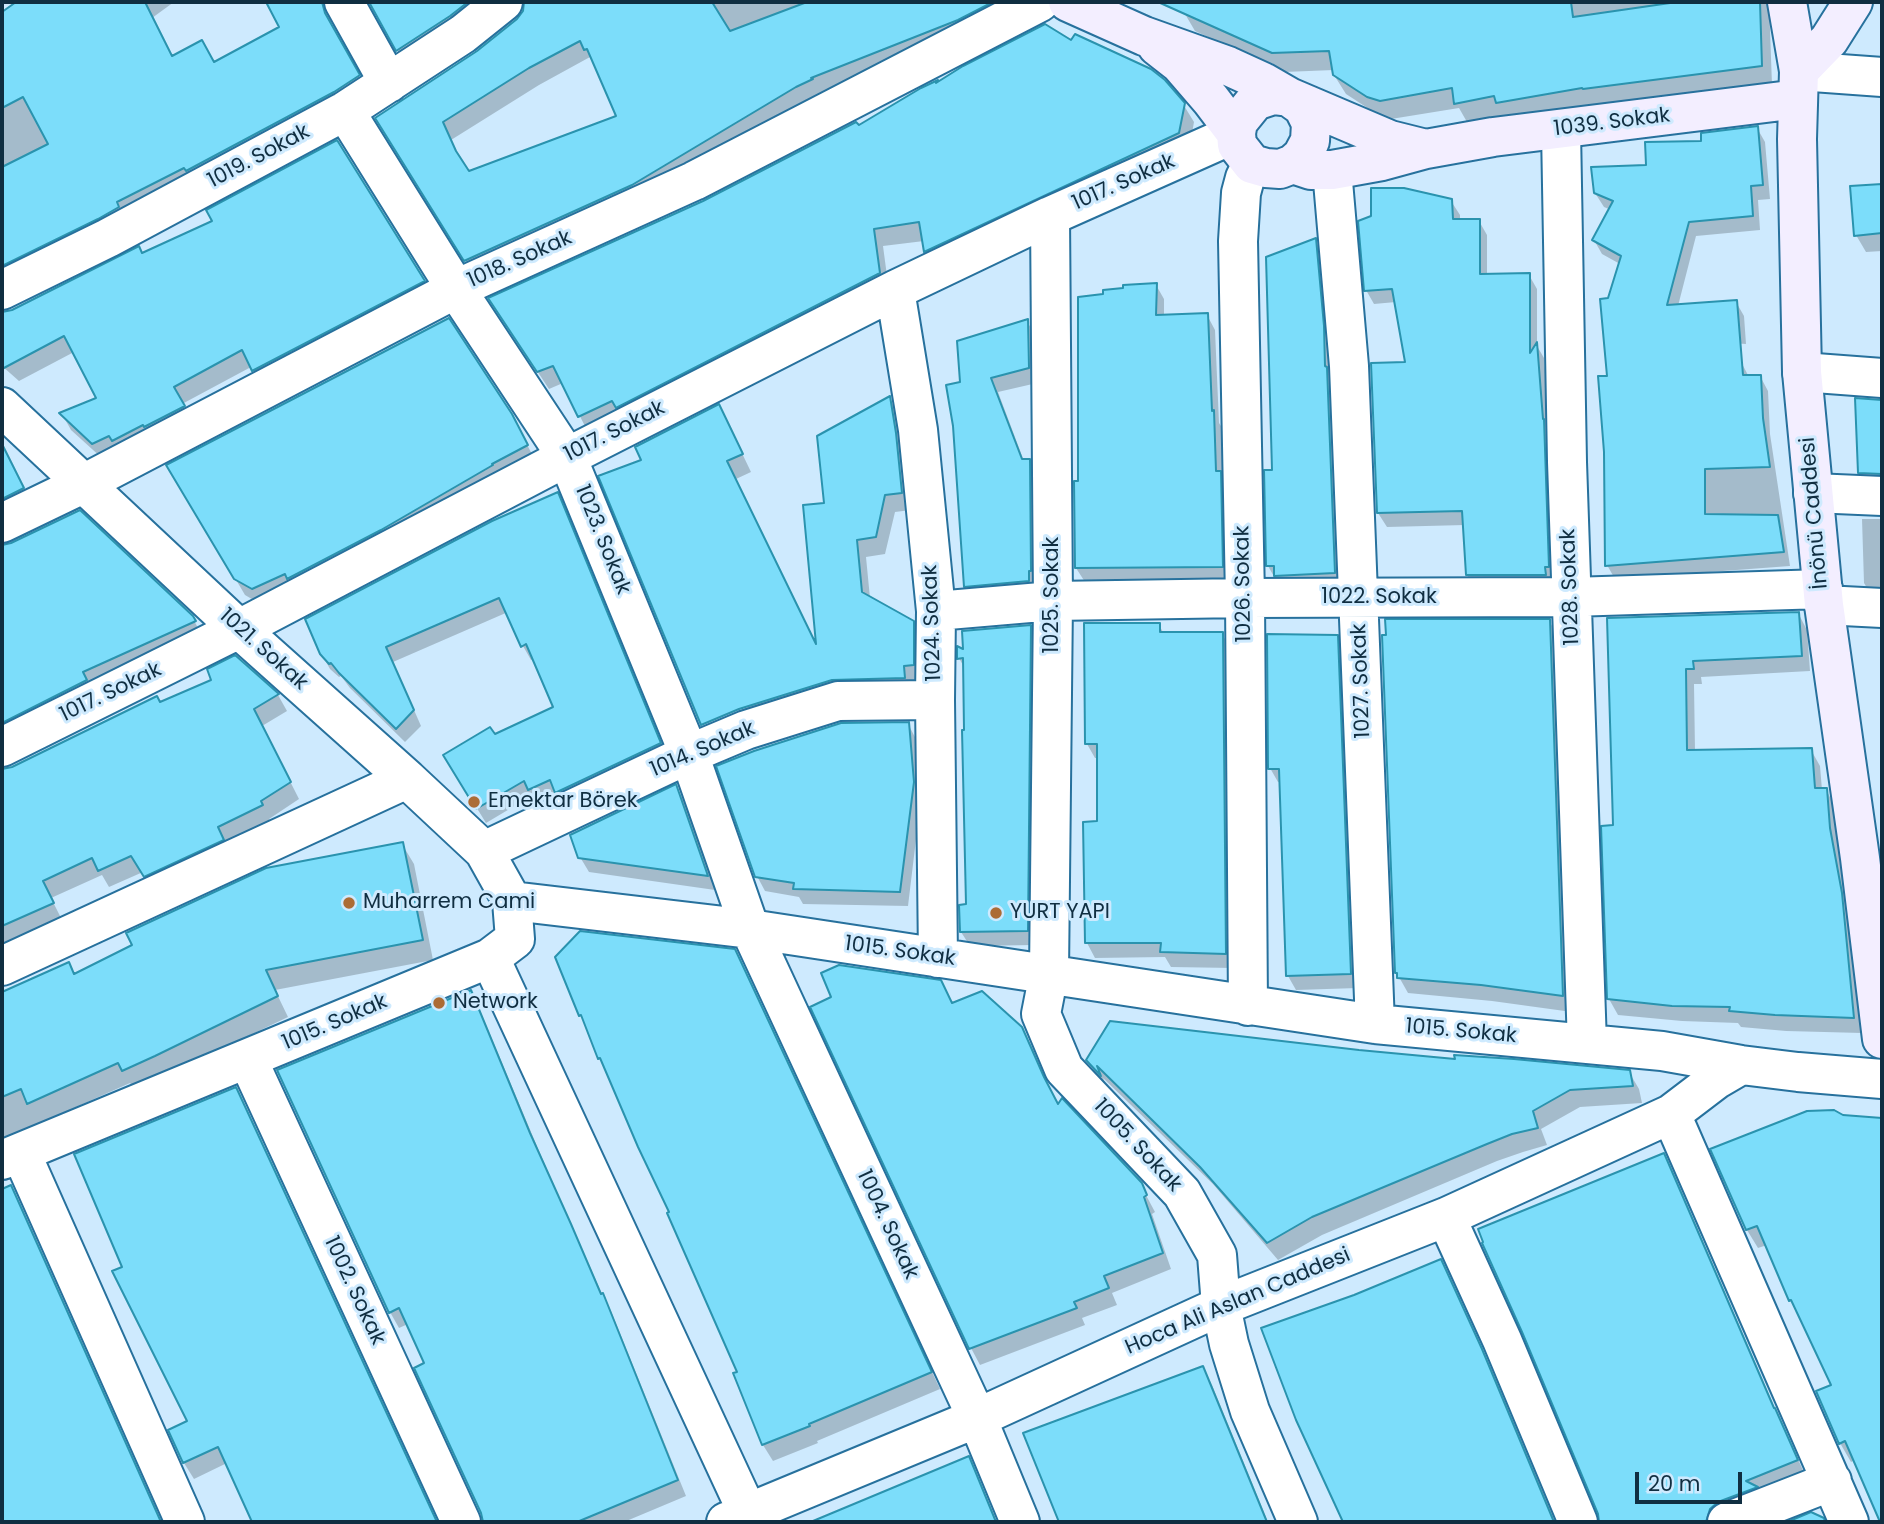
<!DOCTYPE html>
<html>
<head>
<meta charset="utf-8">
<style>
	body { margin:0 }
	#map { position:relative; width:1884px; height:1524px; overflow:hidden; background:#ceeafe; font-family:Poppins,sans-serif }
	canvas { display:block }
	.frame { position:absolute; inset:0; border:4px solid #102e41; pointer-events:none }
	.scale { position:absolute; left:1635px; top:1472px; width:107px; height:32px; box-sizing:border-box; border:4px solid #102e41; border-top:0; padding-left:9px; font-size:21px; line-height:24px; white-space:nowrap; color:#102e41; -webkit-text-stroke:5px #ceeafe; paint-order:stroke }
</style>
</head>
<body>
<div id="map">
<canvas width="1884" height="1524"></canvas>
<div class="frame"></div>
<div class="scale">20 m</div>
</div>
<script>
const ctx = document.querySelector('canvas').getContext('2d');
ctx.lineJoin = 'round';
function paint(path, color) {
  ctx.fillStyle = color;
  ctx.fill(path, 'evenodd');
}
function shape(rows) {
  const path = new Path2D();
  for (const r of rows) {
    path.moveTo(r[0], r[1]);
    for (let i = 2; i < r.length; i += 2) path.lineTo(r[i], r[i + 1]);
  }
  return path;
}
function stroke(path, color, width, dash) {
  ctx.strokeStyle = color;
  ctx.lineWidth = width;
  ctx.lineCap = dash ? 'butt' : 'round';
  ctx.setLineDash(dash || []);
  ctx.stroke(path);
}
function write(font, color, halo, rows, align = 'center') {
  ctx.font = font + ' Poppins,sans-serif';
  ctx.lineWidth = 6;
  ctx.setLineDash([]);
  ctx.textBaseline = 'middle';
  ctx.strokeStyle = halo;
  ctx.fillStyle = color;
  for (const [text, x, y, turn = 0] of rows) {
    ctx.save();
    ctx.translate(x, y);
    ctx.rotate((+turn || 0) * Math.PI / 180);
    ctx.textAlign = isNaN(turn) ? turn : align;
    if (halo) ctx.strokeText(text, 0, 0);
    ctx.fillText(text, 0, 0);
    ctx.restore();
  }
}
const shadow = shape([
	[19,2,174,2,152,18,172,57,213,64,281,28,279,6,277,2,340,2,334,8,331,19,333,30,368,92,2,287,2,15],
	[369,2,487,2,407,67,374,7],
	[542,2,982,2,990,15,476,277,387,135,441,81],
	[590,57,618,117,468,173,451,140,539,85],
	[1178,2,1769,2,1772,85,1508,121,1505,115,1467,122,1459,108,1391,119,1380,116,1346,94,1334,75,1334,70,1284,72,1195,31],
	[937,82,938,84,1183,104,1194,122,1189,150,935,269,926,251,924,241,883,246,889,291,589,434,563,383,549,389,501,316,704,202,859,127],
	[1757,128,1765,142,1770,199,1758,200,1760,230,1696,236,1678,306,1736,302,1744,316,1746,344,1731,343,1749,377,1760,376,1768,391,1770,434,1790,566,1615,579,1607,565,1609,300,1620,264,1602,254,1594,240,1611,210,1604,207,1595,193,1703,143],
	[1882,185,1882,251,1866,252,1856,235,1852,188],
	[1451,201,1460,215,1460,221,1479,221,1487,235,1487,275,1529,275,1537,289,1537,346,1544,358,1550,431,1552,580,1475,589,1467,575,1465,525,1387,527,1378,513,1407,363,1396,302,1374,304,1366,290],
	[1315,240,1323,254,1331,342,1342,586,1276,580,1268,566,1274,472],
	[142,255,423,281,433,298,263,387,251,367,182,404,193,423,103,459,71,430,62,414,98,399,74,352,19,381,2,366,2,313,12,311],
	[1156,285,1164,299,1164,316,1207,315,1215,330,1219,423,1221,426,1223,478,1228,487,1230,581,1085,582,1076,568,1080,482],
	[1027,321,1035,336,1037,383,998,392,1024,461,1029,461,1038,476,1038,586,974,601,966,586,962,384],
	[890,399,899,416,911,510,895,512,885,554,866,557,870,598,913,623,923,641,923,682,712,742,703,726,748,707,747,704,702,723,728,424,751,472,736,479,818,648,826,504],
	[1857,400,1882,401,1882,493,1872,493,1860,473],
	[521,433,536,462,262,605,245,595,169,466],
	[2,446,32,505,2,520],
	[557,495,566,509,668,758,565,807,557,795,538,804,533,795,486,823,445,756,556,708,534,659,531,660,523,646,508,612,393,662,421,726,405,742,350,688,341,676,339,677,330,669,321,653],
	[1862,519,1882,519,1882,603,1876,603,1864,583],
	[12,544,192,617,204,639,2,744,2,546],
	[1798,613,1807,630,1810,671,1701,677,1702,684,1694,684,1695,751,1811,750,1820,766,1822,790,1826,790,1835,806,1839,846,1851,911,1862,1033,1786,1031,1741,1027,1738,1023,1682,1021,1618,1015,1609,999,1615,827,1608,619],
	[1549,621,1559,637,1572,1012,1492,1001,1408,993,1399,977],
	[1159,625,1164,634,1222,634,1231,649,1233,968,1171,967,1165,957,1095,958,1087,943,1098,823,1099,758,1095,758,1087,744],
	[1030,627,1038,641,1035,945,970,946,961,932,967,906,965,669,959,658,965,652],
	[1337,636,1345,651,1358,988,1296,990,1288,976,1282,782,1278,782,1270,768],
	[235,657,278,695,287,711,262,726,299,799,269,819,271,822,155,892,143,872,109,887,102,875,51,898,62,920,2,947,2,770,12,768,213,681],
	[908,724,916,739,921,798,908,906,803,904,799,897,765,891,757,876],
	[676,786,684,801,715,890,589,872,580,857],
	[402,844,414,864,433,960,275,990,288,1017,135,1090,130,1083,2,1140,2,994,68,964,75,976],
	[734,951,744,968,940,1389,817,1441,818,1443,773,1461,763,1445,735,1374,739,1373,671,1213,608,1072,600,1058,589,1030,580,1015],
	[470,992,479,1008,539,1151,602,1294,611,1311,686,1496,624,1522,484,1522,483,1512,427,1364,408,1324,399,1328,390,1312],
	[952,1005,1022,1030,1032,1047,1058,1107,1140,1184,1155,1212,1152,1214,1171,1269,1112,1293,1117,1305,1082,1318,1085,1325,980,1365,971,1348,812,1008],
	[1088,1060,1458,1061,1629,1072,1639,1089,1642,1103,1580,1107,1541,1129,1547,1145,1523,1152,1497,1161,1322,1235,1278,1260,1213,1184,1103,1078,1107,1087,1098,1078],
	[235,1089,245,1105,437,1522,254,1522,227,1463,194,1479,184,1463,170,1431,190,1422,124,1268],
	[1843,1116,1882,1119,1882,1522,1855,1460,1851,1462,1840,1443,1834,1386,1802,1318,1791,1300,1767,1245,1758,1248,1747,1230,1713,1150],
	[1664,1156,1674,1174,1779,1418,1807,1479,1727,1522,1601,1522,1600,1513],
	[10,1187,20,1203,162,1522,2,1522,2,1191],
	[1440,1261,1451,1280,1492,1370,1556,1522,1345,1522,1298,1419,1355,1296],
	[1203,1368,1212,1385,1268,1522,1062,1522,1057,1513],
	[968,1458,977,1474,997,1522,816,1522]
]);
const building = shape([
	[16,2,145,2,172,56,202,40,214,62,279,27,266,2,322,2,325,13,360,75,334,92,186,171,184,168,117,202,119,207,98,219,2,266,2,167,48,144,23,97,2,108,2,12,16,2],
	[369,2,468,2,450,16,396,51,369,2],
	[524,2,712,2,730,31,807,2,993,2,958,20,811,78,813,79,796,87,632,185,464,261,375,118,477,51,517,19,523,11,524,2],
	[580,41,584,50,587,49,616,116,469,171,456,151,443,122,529,68,580,41],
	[1158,2,1571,2,1573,17,1677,2,1760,2,1762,66,1583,89,1582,88,1496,103,1494,96,1454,104,1452,88,1380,101,1367,97,1333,75,1329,51,1272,53,1158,2],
	[1045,24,1071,40,1075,34,1151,69,1165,80,1185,103,1179,133,924,252,919,222,874,229,880,273,616,408,612,401,578,417,553,366,537,372,488,298,703,201,856,122,859,125,921,88,938,80,936,83,963,66,1045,24],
	[1758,126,1763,185,1751,186,1753,216,1689,222,1667,305,1737,300,1743,375,1761,375,1763,418,1770,467,1705,469,1705,514,1778,515,1784,552,1605,566,1604,452,1598,376,1607,376,1600,299,1608,298,1621,256,1592,240,1613,201,1594,193,1591,167,1646,165,1645,142,1701,141,1701,133,1758,126],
	[337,140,425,281,252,371,242,350,174,387,185,406,144,427,143,425,112,441,109,436,92,444,59,413,96,398,64,336,2,369,2,312,12,310,139,246,142,253,212,221,206,210,337,140],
	[1882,184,1882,233,1854,236,1850,186,1882,184],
	[1371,188,1404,188,1452,199,1453,219,1480,219,1480,274,1530,273,1530,353,1537,342,1543,419,1544,419,1549,567,1545,567,1546,575,1466,575,1462,511,1377,513,1371,363,1405,362,1392,289,1364,291,1358,221,1371,216,1371,188],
	[1316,238,1324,326,1325,366,1327,367,1335,573,1274,576,1274,566,1266,566,1264,470,1272,470,1266,257,1316,238],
	[1157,283,1156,315,1208,313,1212,411,1214,410,1216,471,1221,471,1223,567,1075,568,1074,481,1078,481,1078,297,1103,294,1103,290,1123,288,1123,285,1157,283],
	[449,318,512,414,528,445,492,464,493,465,381,530,287,579,285,574,252,589,234,579,166,465,449,318],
	[1028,319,1029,368,991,378,1022,459,1030,459,1031,571,1029,571,1029,581,964,587,953,426,946,385,960,382,957,341,1028,319],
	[890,396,896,433,902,493,885,495,876,537,857,540,862,592,914,621,914,665,904,666,905,678,832,680,739,709,701,725,598,476,641,460,635,447,719,404,743,454,727,461,816,644,803,505,824,503,817,436,890,396],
	[1855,398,1882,400,1882,474,1858,473,1855,398],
	[2,444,24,488,2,499,2,444],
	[558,492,661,743,555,793,550,780,528,790,524,781,476,809,443,755,490,727,495,734,553,707,526,644,521,647,499,598,386,647,414,710,396,729,339,673,331,663,329,664,320,654,305,619,492,521,558,492],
	[80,510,193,616,196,621,83,672,87,680,2,723,2,545,11,543,80,510],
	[1799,612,1802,656,1693,661,1694,669,1686,669,1687,750,1812,748,1815,788,1827,788,1830,828,1842,893,1854,1018,1775,1015,1729,1011,1730,1007,1672,1006,1607,999,1601,826,1613,825,1607,618,1799,612],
	[1385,619,1550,619,1563,996,1481,985,1397,978,1397,973,1395,973,1382,635,1386,635,1385,619],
	[1084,623,1160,623,1160,632,1223,632,1226,954,1160,952,1161,943,1085,943,1083,822,1097,821,1097,744,1085,744,1084,623],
	[1031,625,1028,931,960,932,959,905,966,904,962,730,964,730,963,658,957,659,957,646,963,649,962,631,1031,625],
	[1267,634,1338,635,1351,974,1286,976,1279,769,1268,769,1267,634],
	[235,655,279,694,254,709,291,782,261,801,263,805,218,827,224,840,144,877,131,856,98,871,92,858,43,881,54,903,2,926,2,769,12,767,157,696,160,702,211,680,207,669,235,655],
	[909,722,914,782,900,892,793,889,794,883,755,877,716,766,754,751,841,723,909,722],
	[676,784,708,876,578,858,570,835,676,784],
	[403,842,423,940,266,970,278,996,155,1056,122,1071,118,1063,27,1104,21,1089,2,1097,2,992,69,962,74,974,132,945,126,933,266,868,403,842],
	[580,931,735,949,932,1372,809,1424,810,1426,762,1445,733,1373,737,1372,667,1213,669,1212,638,1147,600,1058,598,1059,581,1015,579,1016,555,957,580,931],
	[839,965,941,980,952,1003,982,991,1022,1027,1044,1077,1058,1104,1062,1098,1142,1183,1147,1195,1144,1197,1163,1253,1104,1276,1109,1288,1074,1302,1077,1308,969,1349,810,1007,831,997,821,973,839,965],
	[471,990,530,1133,571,1224,601,1294,603,1293,678,1480,577,1522,483,1522,481,1513,414,1368,424,1363,399,1308,389,1313,277,1070,471,990],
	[1110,1021,1359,1050,1455,1059,1454,1055,1514,1059,1630,1070,1633,1086,1570,1090,1533,1111,1538,1128,1512,1134,1487,1144,1312,1217,1267,1243,1200,1167,1097,1066,1101,1076,1086,1060,1110,1021],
	[236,1087,437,1522,252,1522,218,1447,183,1463,168,1430,187,1421,112,1271,122,1267,74,1154,236,1087],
	[1834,1110,1843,1115,1882,1118,1882,1522,1880,1522,1845,1441,1839,1444,1816,1391,1831,1385,1791,1300,1789,1301,1757,1226,1746,1230,1710,1149,1807,1111,1834,1110],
	[1664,1153,1774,1408,1775,1408,1798,1460,1746,1481,1758,1487,1718,1502,1710,1509,1706,1522,1599,1522,1598,1514,1522,1332,1482,1243,1483,1242,1478,1229,1664,1153],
	[11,1185,161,1522,2,1522,2,1189,11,1185],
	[1441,1259,1482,1349,1554,1522,1343,1522,1296,1420,1261,1328,1354,1295,1441,1259],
	[1203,1366,1267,1522,1059,1522,1023,1433,1203,1366],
	[969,1456,996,1522,814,1522,813,1521,969,1456],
	[1811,1512,1824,1518,1825,1522,1787,1522,1811,1512]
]);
const street = shape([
	[344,2,389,83],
	[1799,71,1882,77],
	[345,111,456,289,567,457,689,754,750,929,977,1418,1020,1522],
	[1561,130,1567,462,1587,1044],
	[1332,170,1349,366,1375,1024],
	[1050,216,1053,601,1049,973,1041,1014,1064,1069,1182,1193,1217,1255,1221,1306,1229,1344,1250,1411,1298,1522],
	[2,290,108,238,345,111,463,34,503,2],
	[895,290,918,430,936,611,935,700,938,958],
	[1802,372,1882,378],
	[2,407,239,629,407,779,484,851,512,901,515,939,490,958,2,1160],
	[1813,493,1882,496],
	[2,523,83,484,456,289,694,181,1040,2],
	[1824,605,1882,608],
	[936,611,1053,601,1245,598,1571,597,1823,589],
	[2,747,239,629,567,457,895,290,1050,216,1236,133],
	[484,851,689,754,746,730,838,701,935,700],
	[512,901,750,929,1375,1024,1662,1051,1741,1065,1798,1072,1882,1079],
	[490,958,752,1522],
	[2,966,407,779],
	[1248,1006,1245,598,1238,241,1241,193,1245,178,1252,164],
	[248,1060,461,1522],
	[1671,1114,1849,1522],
	[21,1153,185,1522],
	[1446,1217,1502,1340,1578,1522],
	[726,1522,977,1418,1221,1306,1446,1217,1671,1114,1717,1079,1741,1065],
	[1727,1522,1832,1481]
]);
const secondary = shape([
	[1068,2,1144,36,1228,66,1263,82,1289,97,1303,107,1311,123,1310,141,1302,156,1293,164,1280,169,1266,168,1252,164,1237,145,1236,133,1238,122,1255,101,1273,95,1289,97,1390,140,1426,149],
	[1787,2,1799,71],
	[1853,2,1829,40,1799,71,1797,139,1802,372,1824,605,1860,858,1882,1039],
	[1157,46,1180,64,1211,100,1236,133],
	[1293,164,1311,170,1332,170,1382,161,1426,149,1493,137,1798,99]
]);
const markers = [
	[474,802,7,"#ac6c35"],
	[349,903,7,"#ac6c35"],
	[996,913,7,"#ac6c35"],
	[439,1003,7,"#ac6c35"]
];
const streetNames = [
	["1039. Sokak",1612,123,-7],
	["1019. Sokak",259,157,-28],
	["1017. Sokak",1124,183,-24],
	["1018. Sokak",520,260,-24],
	["1017. Sokak",615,432,-27],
	["İnönü Caddesi",1815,513,-95],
	["1023. Sokak",602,540,68],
	["1026. Sokak",1244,584,-91],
	["1028. Sokak",1571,587,-92],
	["1025. Sokak",1053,595,-90],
	["1022. Sokak",1379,598],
	["1024. Sokak",933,623,-92],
	["1021. Sokak",263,650,42],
	["1027. Sokak",1362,681,-92],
	["1017. Sokak",111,693,-26],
	["1014. Sokak",703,750,-23],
	["1015. Sokak",900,952,8],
	["1015. Sokak",335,1023,-23],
	["1015. Sokak",1461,1032,5],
	["1005. Sokak",1137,1146,47],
	["1004. Sokak",887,1225,65],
	["1002. Sokak",354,1291,65],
	["Hoca Ali Aslan Caddesi",1238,1302,-23]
];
const poiNames = [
	["Emektar Börek",488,802],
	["Muharrem Cami",363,903],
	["YURT YAPI",1010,913],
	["Network",453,1003]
];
paint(shadow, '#0003');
paint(building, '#7cddfa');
stroke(building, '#2a93ae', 2);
stroke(street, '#27719d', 42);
stroke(secondary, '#27719d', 42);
stroke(street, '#fff', 38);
stroke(secondary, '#f3eeff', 38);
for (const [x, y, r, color] of markers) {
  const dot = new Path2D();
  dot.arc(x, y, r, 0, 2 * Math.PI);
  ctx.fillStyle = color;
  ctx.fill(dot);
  stroke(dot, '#ceeafe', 2.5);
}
write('21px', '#102e41', '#ceeafe', streetNames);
write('21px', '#102e41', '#ceeafe', poiNames, 'left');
</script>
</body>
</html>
